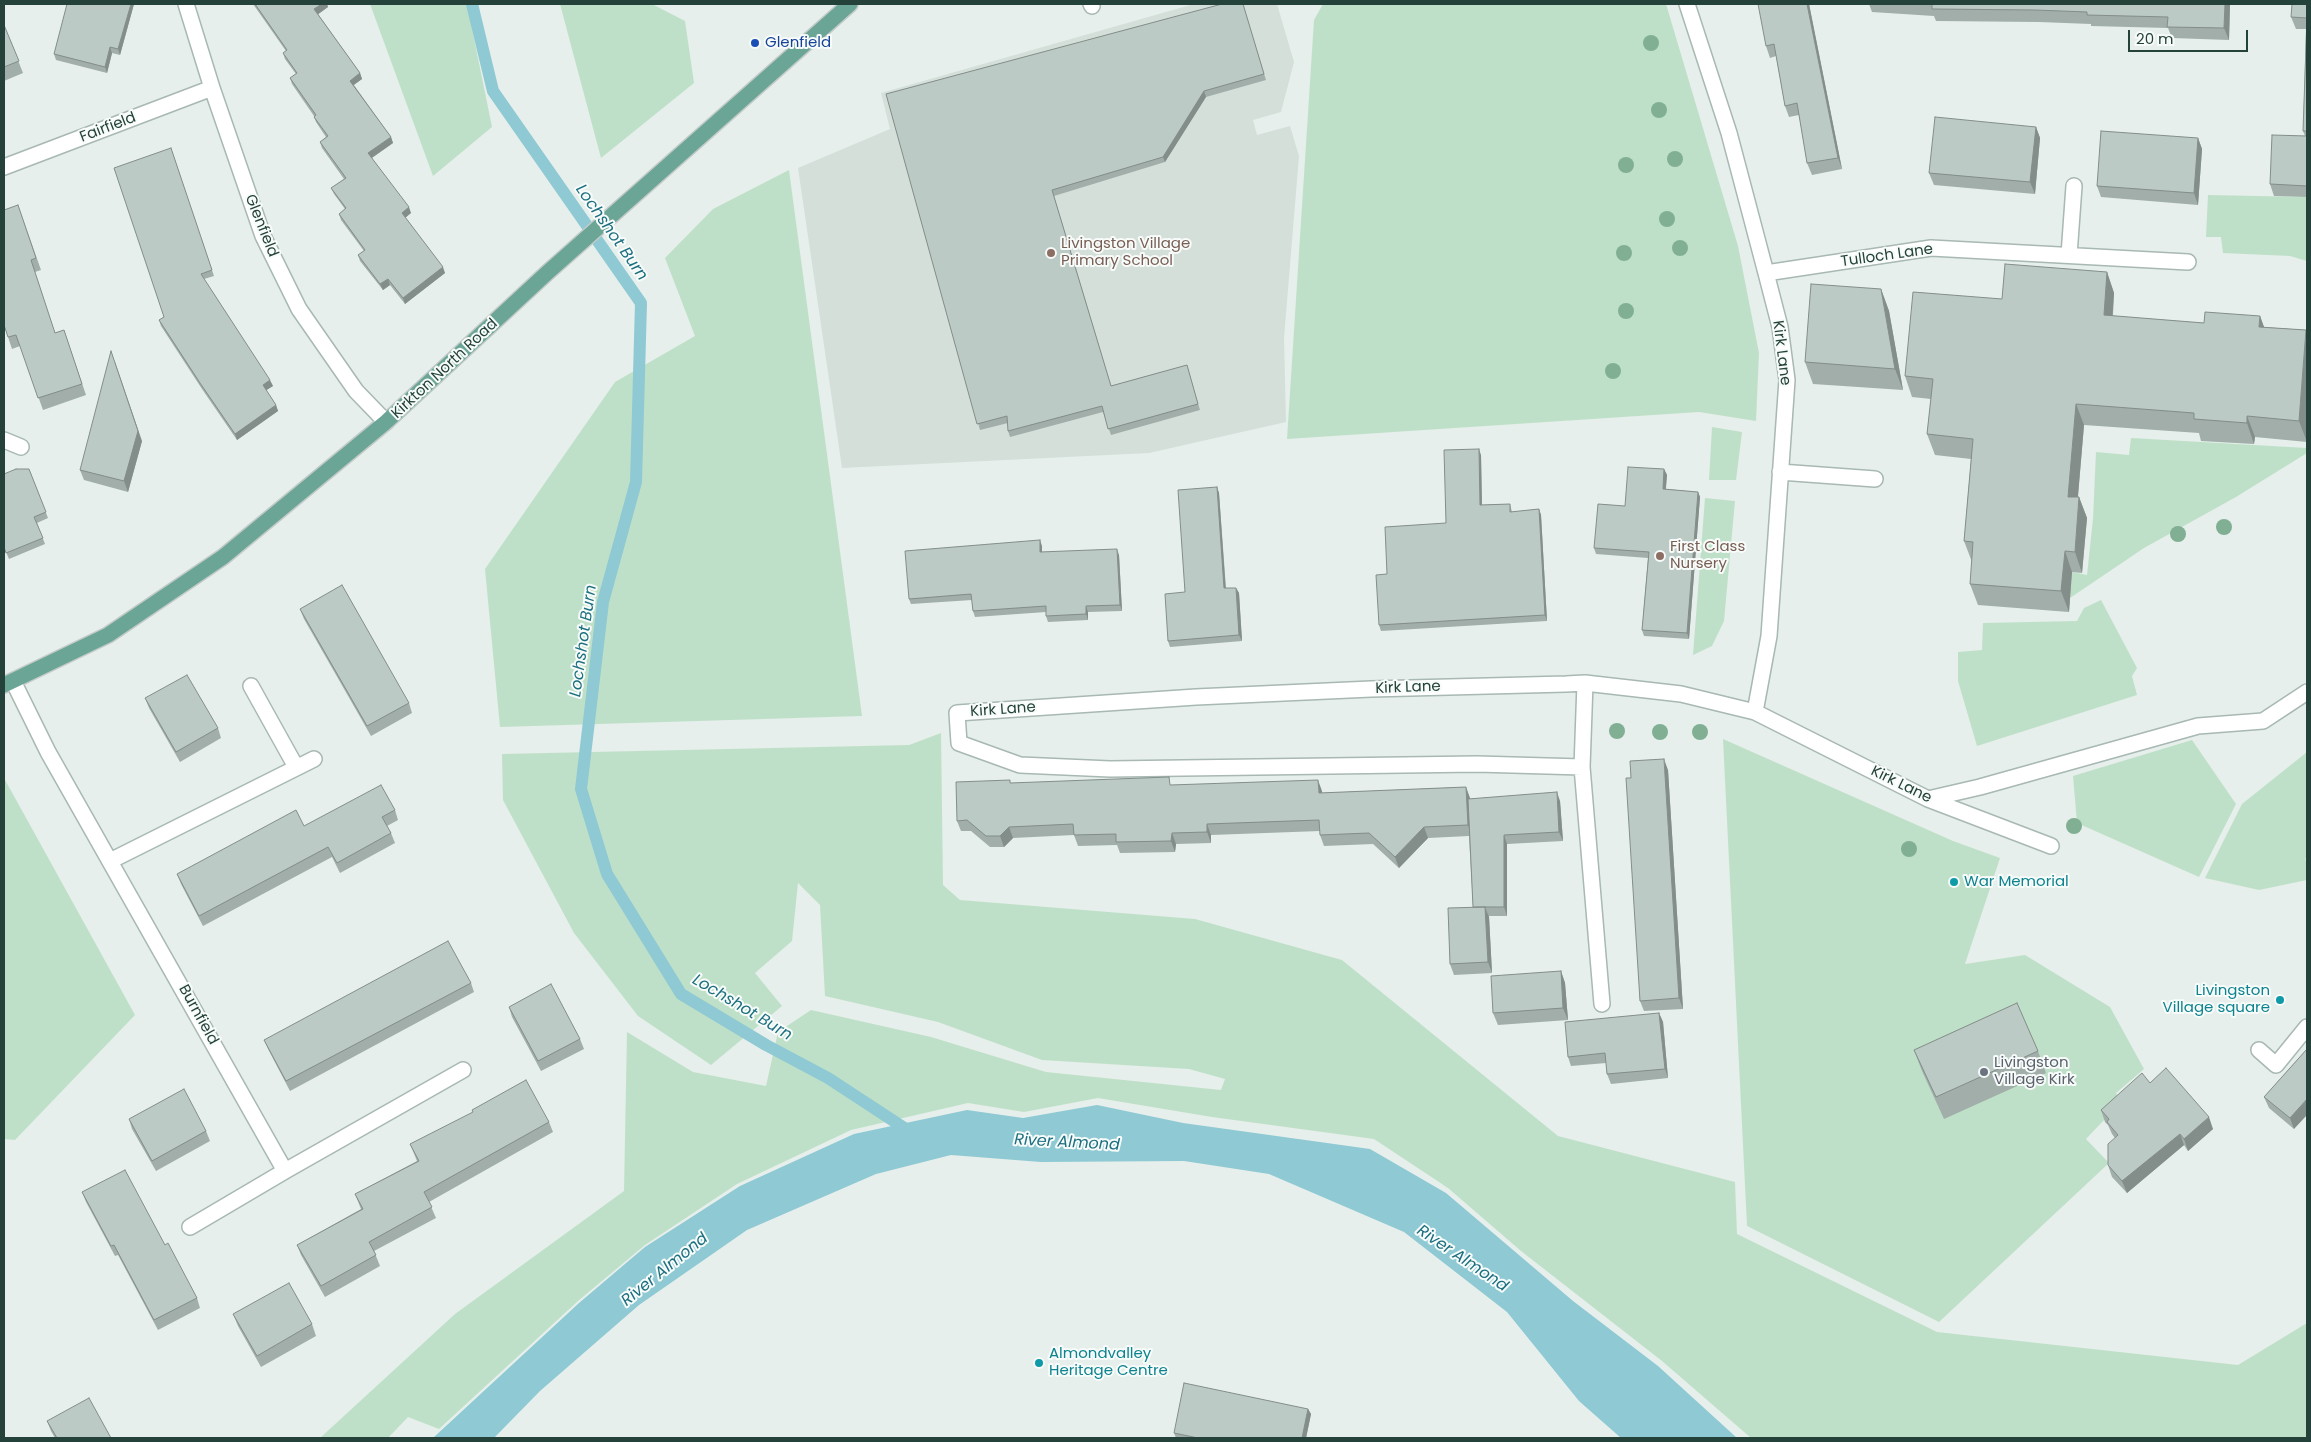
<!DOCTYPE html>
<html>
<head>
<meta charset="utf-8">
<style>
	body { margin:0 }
	#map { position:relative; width:2311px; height:1442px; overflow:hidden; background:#e6efeb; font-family:Poppins,sans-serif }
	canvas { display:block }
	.frame { position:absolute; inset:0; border:5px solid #24423a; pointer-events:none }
	.scale { position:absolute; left:2128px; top:30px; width:120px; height:22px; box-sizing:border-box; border:2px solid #24423a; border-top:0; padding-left:6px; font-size:15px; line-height:18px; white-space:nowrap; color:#24423a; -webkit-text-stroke:4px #f7fbf9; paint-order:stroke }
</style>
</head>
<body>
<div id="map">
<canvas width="2311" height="1442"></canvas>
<div class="frame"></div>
<div class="scale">20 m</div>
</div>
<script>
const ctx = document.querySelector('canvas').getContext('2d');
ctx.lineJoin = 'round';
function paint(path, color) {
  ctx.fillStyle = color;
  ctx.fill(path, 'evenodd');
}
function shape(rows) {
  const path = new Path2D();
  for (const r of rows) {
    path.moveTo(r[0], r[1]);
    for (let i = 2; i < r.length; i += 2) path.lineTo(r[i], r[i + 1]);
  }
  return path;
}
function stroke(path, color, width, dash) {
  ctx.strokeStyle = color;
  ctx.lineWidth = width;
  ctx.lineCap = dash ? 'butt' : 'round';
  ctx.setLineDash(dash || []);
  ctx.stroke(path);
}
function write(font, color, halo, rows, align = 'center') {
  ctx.font = font + ' Poppins,sans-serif';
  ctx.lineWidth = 4;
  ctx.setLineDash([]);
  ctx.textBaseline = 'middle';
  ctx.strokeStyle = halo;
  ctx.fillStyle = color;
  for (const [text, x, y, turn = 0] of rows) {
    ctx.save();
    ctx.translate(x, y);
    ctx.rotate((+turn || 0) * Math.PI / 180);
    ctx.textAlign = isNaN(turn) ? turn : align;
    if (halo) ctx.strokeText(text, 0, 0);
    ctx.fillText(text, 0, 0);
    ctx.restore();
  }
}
const built = shape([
	[1194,4,1277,4,1294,62,1281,112,1253,120,1257,135,1290,126,1299,156,1284,338,1286,422,1149,453,842,468,798,168,890,129,881,93]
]);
const green = shape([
	[370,4,467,4,492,127,433,176],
	[560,4,652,4,685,21,694,83,601,158],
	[1323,4,1666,4,1738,246,1759,353,1756,421,1699,412,1287,439,1314,20],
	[789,170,862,716,500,727,485,569,615,382,695,336,665,258,713,209],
	[2208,195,2307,197,2307,261,2290,256,2223,253,2221,237,2206,237],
	[1712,427,1742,432,1736,480,1709,480],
	[2131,438,2307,448,2307,453,2236,497,2144,548,2070,598,2072,572,2087,575,2093,519,2096,452,2129,455],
	[1705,498,1735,501,1724,621,1712,646,1693,655],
	[2101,600,2137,668,2132,676,2137,695,1977,746,1958,681,1958,652,1982,650,1983,623,2077,621,2084,608],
	[941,733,943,885,960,900,1195,919,1342,960,1558,1136,1735,1182,1737,1234,1937,1332,2238,1365,2307,1323,2307,1438,1751,1438,1662,1361,1521,1251,1448,1188,1374,1139,1212,1117,1098,1098,1024,1112,968,1103,851,1130,737,1184,645,1245,578,1301,439,1429,408,1417,388,1438,320,1438,455,1314,624,1191,627,1032,693,1072,766,1086,778,1032,811,1010,931,1037,1046,1072,1221,1090,1225,1079,1189,1069,1042,1060,938,1022,825,996,820,905,798,883,792,941,755,973,782,1006,711,1065,638,1016,574,933,503,800,502,754,909,745],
	[1723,739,1953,841,2000,858,1965,964,2025,955,2110,1007,2144,1069,2116,1093,2121,1102,2086,1139,2109,1163,1939,1322,1747,1226],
	[2192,740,2236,804,2199,877,2077,823,2073,776],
	[2307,752,2307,857,2305,859,2307,863,2307,880,2259,890,2205,878,2242,804],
	[4,778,135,1015,15,1140,4,1139]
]);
const water = shape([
	[1097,1105,1183,1123,1370,1149,1446,1193,1573,1301,1658,1366,1737,1438,1621,1438,1579,1401,1507,1312,1404,1232,1269,1174,1184,1161,1041,1162,951,1155,876,1174,747,1230,639,1305,540,1391,494,1438,433,1438,579,1303,645,1247,740,1186,854,1134,967,1110,1023,1118]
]);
const stream = shape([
	[472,4,493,91,641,303,636,482,603,602,581,789,607,874,681,994,766,1045,828,1078,912,1133]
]);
const minor = shape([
	[186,4,212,88,263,236,299,309,356,391,386,422],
	[1091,4,1092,6],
	[1687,4,1729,133,1766,273,1780,327,1787,380,1769,636,1755,712],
	[4,167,212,88],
	[2069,255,2074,186],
	[1766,273,1931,248,2188,262],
	[4,440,21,447],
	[1780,472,1875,479],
	[13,681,48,752,285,1171,190,1227],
	[1585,683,1582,767,1602,1004],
	[251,686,296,767],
	[1582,767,1477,764,1110,769,1020,765,959,743,957,713,1196,697,1371,689,1566,684,1585,683,1681,694,1755,712,1928,799,2051,846],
	[1928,799,1980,787,2198,726,2263,721,2307,692],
	[110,861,314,759],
	[2259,1050,2276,1065,2307,1027],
	[285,1171,463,1070]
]);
const major = shape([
	[4,685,108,635,223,557,386,422,548,272,850,4]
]);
const trees = [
	[1651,43],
	[1659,110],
	[1675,159],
	[1626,165],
	[1667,219],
	[1680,248],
	[1624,253],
	[1626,311],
	[1613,371],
	[2224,527],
	[2178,534],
	[1617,731],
	[1660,732],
	[1700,732],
	[2074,826],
	[1909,849]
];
const wall = shape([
	[134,4,120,55,112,53,107,73,56,60,54,54],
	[253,4,327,4,328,7,318,14,360,73,362,79,354,85,391,137,393,143,372,158,411,213,405,217,445,273,405,304,390,285,383,290,360,261,358,255,364,251,341,220,339,214,345,209,334,194,331,188,344,179,322,148,320,142,326,137,316,122,314,117,314,116,292,84,290,78,296,74,285,59,283,53,286,51],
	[1243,4,1266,80,1206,97,1165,162,1054,196,1111,386,1187,365,1200,410,1111,435,1103,412,1010,437,1008,431,1008,423,980,430,886,94],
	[1809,4,1842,169,1812,175,1807,163,1799,115,1789,117,1785,106,1776,56,1770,58,1766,46],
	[1869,4,2230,4,2229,40,2172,38,2168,28,2091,26,2091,24,2039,22,1936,21,1934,16,1872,12],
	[2307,4,2307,197,2274,196,2270,184,2305,136,2303,131,2306,29,2296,29,2291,17],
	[4,25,23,73,4,81],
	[2036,127,2040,138,2035,194,1934,185,1929,173],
	[2198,138,2202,149,2198,205,2101,197,2097,186],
	[171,148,214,276,204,279,273,386,266,390,276,405,278,411,237,440,202,389,161,326,159,320,164,317],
	[18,205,41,270,35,272,55,333,64,330,86,395,43,410,20,346,12,349,4,325],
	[2107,272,2114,293,2113,316,2204,323,2260,316,2264,327,2306,330,2307,333,2307,442,2255,437,2254,444,2201,441,2199,433,2084,425,2078,497,2079,497,2087,518,2082,573,2072,572,2069,612,1978,605,1970,584,1972,562,1964,541,1971,459,1935,455,1927,434,1931,399,1912,397,1905,376,2002,299],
	[1881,289,1889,311,1903,390,1813,384,1805,362],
	[142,441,128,492,84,480,80,470],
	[1481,455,1482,505,1510,504,1512,512,1539,509,1541,515,1547,621,1381,631,1379,625,1387,574,1446,523],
	[29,469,48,518,37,523,45,544,9,559,4,547],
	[1664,469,1667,475,1666,489,1698,492,1700,497,1689,639,1644,636,1642,630,1648,558,1596,554,1594,548,1625,506],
	[1217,487,1219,493,1226,588,1236,588,1239,593,1242,641,1170,647,1168,641,1185,592],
	[1042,546,1042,552,1119,555,1122,611,1088,612,1088,620,1048,622,1046,616,1046,612,975,617,973,611,972,600,911,604,909,599],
	[300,609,409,703,412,713,371,736,304,619],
	[145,698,218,728,221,738,180,762,149,708],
	[1668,770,1683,1009,1644,1011,1640,1001,1631,778],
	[1011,783,1172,785,1322,791,1322,793,1466,787,1470,799,1560,801,1563,841,1507,844,1507,916,1489,916,1492,973,1454,975,1450,964,1473,907,1469,836,1428,838,1399,868,1373,844,1324,846,1320,835,1320,831,1211,835,1211,843,1176,844,1175,852,1120,853,1117,845,1078,846,1074,835,1013,838,1004,847,990,847,971,831,961,831,957,821],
	[395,810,398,820,387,826,391,833,395,843,340,873,332,857,203,926,181,884,177,874,304,826],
	[1561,971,1565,983,1568,1020,1498,1025,1493,1013],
	[471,983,474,992,290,1091,268,1049,264,1040],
	[509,1007,580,1039,584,1049,541,1071,512,1017],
	[1659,1013,1663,1022,1668,1078,1611,1084,1607,1074,1606,1063,1571,1066,1568,1057],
	[2307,1049,2294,1129,2269,1108,2264,1097],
	[1914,1050,2038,1051,2046,1073,1944,1119,1922,1071],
	[2150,1083,2213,1129,2188,1151,2184,1145,2127,1193,2112,1177,2108,1165,2115,1138,2112,1134,2108,1125,2105,1122,2101,1110],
	[129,1119,206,1131,210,1141,156,1171,132,1129],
	[549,1122,553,1132,429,1202,436,1218,374,1251,380,1266,325,1297,301,1255,297,1245,361,1209,355,1194,417,1161,410,1144],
	[82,1192,165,1245,197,1298,200,1308,158,1330,118,1255,115,1256,86,1202],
	[233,1314,312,1324,316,1336,261,1367,238,1326],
	[1308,1409,1311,1414,1306,1438,1176,1438,1174,1433],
	[47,1421,111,1438,55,1438,51,1431]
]);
const shadedWall = shape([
	[131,4,134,4,120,55,118,49],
	[322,4,327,4,328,7,317,15,314,9],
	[1807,4,1809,4,1842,169,1838,158],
	[2225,4,2230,4,2229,40,2224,28],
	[110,47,112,53,107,73,105,67],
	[360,73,362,79,352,86,350,81],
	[1204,91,1206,97,1165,162,1163,157],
	[2036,127,2040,138,2035,194,2030,182],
	[391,137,393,143,370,159,368,153],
	[2198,138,2202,149,2198,205,2194,193],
	[409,207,411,213,404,219,402,213],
	[443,267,445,273,405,304,403,298],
	[2107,272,2114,293,2111,336,2104,315],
	[388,279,390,285,383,290,380,284],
	[1881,289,1889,311,1903,390,1895,369],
	[2260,316,2268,338,2259,327],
	[2306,330,2307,333,2307,442,2299,421],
	[115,362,142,441,128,492,124,481],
	[270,380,273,386,265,391,263,385],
	[2076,404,2084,425,2076,518,2068,497],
	[276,405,278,411,237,440,235,434],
	[2247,416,2255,437,2254,444,2247,423],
	[1479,449,1481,455,1482,511,1480,505],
	[1664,469,1667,475,1665,495,1663,489],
	[1217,487,1219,493,1226,594,1224,588],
	[1698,492,1700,497,1689,639,1687,633],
	[2079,497,2087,518,2082,573,2075,552],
	[1539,509,1541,515,1547,621,1545,615],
	[1040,540,1042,546,1042,558,1040,552],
	[1117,549,1119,555,1122,611,1120,605],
	[2065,551,2072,572,2069,612,2061,591],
	[1236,588,1239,593,1242,641,1239,635],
	[1086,606,1088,612,1088,620,1086,614],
	[1664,759,1668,770,1683,1009,1679,998],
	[1318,780,1322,791,1323,804,1319,793],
	[1466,787,1470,798,1472,836,1468,825],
	[1557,792,1560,801,1563,841,1559,832],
	[1207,824,1211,835,1211,843,1207,832],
	[1009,827,1013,838,1004,847,1000,836],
	[1424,827,1428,838,1399,868,1395,857],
	[1172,833,1176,844,1175,852,1171,841],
	[1504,835,1507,844,1507,916,1504,907],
	[1485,907,1489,917,1492,973,1488,962],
	[1561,971,1565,983,1568,1020,1563,1008],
	[1659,1013,1663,1022,1668,1078,1665,1069],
	[2307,1099,2307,1115,2294,1129,2290,1118],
	[2209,1117,2213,1129,2188,1151,2184,1139],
	[2180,1134,2184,1145,2127,1193,2122,1181],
	[1308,1409,1311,1414,1306,1438,1302,1438]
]);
const building = shape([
	[67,4,131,4,118,49,110,47,105,67,54,54,67,4],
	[255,4,322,4,314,9,360,73,350,81,391,137,368,153,409,207,402,213,443,267,403,298,388,279,380,284,358,255,365,250,339,214,346,208,331,188,346,178,320,142,328,136,314,117,316,115,290,78,297,73,283,53,287,50,255,4],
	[1222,4,1243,4,1264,74,1204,91,1163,157,1052,190,1111,386,1187,365,1198,404,1108,429,1102,406,1008,431,1007,416,977,424,886,94,1222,4],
	[1758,4,1807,4,1838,158,1807,163,1797,103,1785,106,1774,44,1766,46,1758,4],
	[1925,4,2225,4,2224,28,2167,27,2168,17,2087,15,2087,12,2035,10,1932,9,1932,4,1925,4],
	[2292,4,2307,4,2307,131,2303,131,2307,18,2291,17,2292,4],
	[4,25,19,61,4,67,4,25],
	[1935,117,2036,127,2030,182,1929,173,1935,117],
	[2101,131,2198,138,2194,193,2097,186,2101,131],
	[2272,135,2307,136,2307,186,2270,184,2272,135],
	[171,148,212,270,201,274,270,380,263,385,276,405,235,434,200,383,159,320,164,317,114,168,171,148],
	[18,205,36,258,31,260,55,333,64,330,82,384,38,398,16,335,8,337,4,325,4,210,18,205],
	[2005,264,2107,272,2104,315,2204,323,2205,312,2260,316,2259,327,2306,330,2299,421,2247,416,2247,423,2194,419,2194,413,2076,404,2068,497,2079,497,2075,552,2065,551,2061,591,1970,584,1973,542,1964,541,1973,439,1927,434,1933,379,1905,376,1913,292,2002,299,2005,264],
	[1811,284,1881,289,1895,369,1805,362,1811,284],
	[111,351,138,431,124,481,80,470,111,351],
	[1479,449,1480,505,1510,504,1510,512,1539,509,1545,615,1379,625,1376,575,1387,574,1385,527,1446,523,1444,450,1479,449],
	[1628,467,1664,469,1663,489,1698,492,1687,633,1642,630,1649,552,1594,548,1598,504,1625,506,1628,467],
	[16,469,29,469,46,512,34,517,43,538,6,553,4,547,4,474,16,469],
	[1217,487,1224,588,1236,588,1239,635,1168,641,1165,594,1185,592,1178,490,1217,487],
	[1040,540,1040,552,1117,549,1120,605,1086,606,1086,614,1046,616,1046,606,973,611,971,594,909,599,905,551,1040,540],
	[342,585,409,703,367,726,300,609,342,585],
	[187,675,218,728,176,752,145,698,187,675],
	[1664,759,1679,998,1640,1001,1626,778,1631,778,1630,761,1664,759],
	[1169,777,1170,785,1318,780,1319,793,1466,787,1468,825,1424,827,1395,857,1369,833,1320,835,1319,820,1207,824,1207,832,1172,833,1171,841,1116,842,1116,834,1074,835,1073,824,1009,827,1000,836,986,836,967,820,957,821,956,782,1010,780,1010,783,1169,777],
	[381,785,395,810,382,817,391,833,337,863,328,847,199,916,177,874,296,810,304,826,381,785],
	[1557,792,1559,832,1504,835,1504,907,1473,907,1468,799,1557,792],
	[1485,907,1488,962,1450,964,1448,908,1485,907],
	[448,941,471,983,286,1081,264,1040,448,941],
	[1561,971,1563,1008,1493,1013,1491,976,1561,971],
	[551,984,580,1039,538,1061,509,1007,551,984],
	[2017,1003,2038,1051,1936,1097,1914,1050,2017,1003],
	[1659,1013,1665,1069,1607,1074,1605,1053,1568,1057,1565,1022,1659,1013],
	[2307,1049,2307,1099,2290,1118,2264,1097,2307,1049],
	[2166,1068,2209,1117,2184,1139,2180,1134,2122,1181,2108,1165,2108,1144,2118,1135,2107,1122,2109,1119,2101,1110,2142,1073,2150,1083,2166,1068],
	[526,1080,549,1122,424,1192,432,1207,369,1242,376,1255,321,1286,297,1245,363,1209,355,1194,419,1161,410,1144,473,1112,472,1110,526,1080],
	[184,1089,206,1131,152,1161,129,1119,184,1089],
	[125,1170,165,1245,168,1243,197,1298,154,1320,114,1245,111,1246,82,1192,125,1170],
	[289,1283,312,1324,257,1356,233,1314,289,1283],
	[1184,1383,1308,1409,1302,1438,1198,1438,1174,1433,1184,1383],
	[89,1398,111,1438,57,1438,47,1421,89,1398]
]);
const markers = [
	[755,43,5,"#1a4fb4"],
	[1051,253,5,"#8d6e63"],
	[1660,556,5,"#8d6e63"],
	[1954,882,5,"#0f9aa8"],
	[2280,1000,5,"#0f9aa8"],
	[1984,1072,5,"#6b7280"],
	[1039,1363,5,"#0f9aa8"]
];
const transitNames = [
	["Glenfield",765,43]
];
const streetNames = [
	["Fairfield",108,128,-21],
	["Glenfield",261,226,68],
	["Tulloch Lane",1887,256,-8],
	["Kirk Lane",1781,353,83],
	["Kirkton North Road",445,369,-43],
	["Kirk Lane",1408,688,-2],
	["Kirk Lane",1003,710,-4],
	["Kirk Lane",1901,785,26],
	["Burnfield",198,1015,61]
];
const educationNames = [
	["Livingston Village",1061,244],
	["Primary School",1061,261],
	["First Class",1670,547],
	["Nursery",1670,564]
];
const cultureNames = [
	["War Memorial",1964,882],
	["Livingston",2270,991,"right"],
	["Village square",2270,1008,"right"],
	["Almondvalley",1049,1354],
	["Heritage Centre",1049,1371]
];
const worshipNames = [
	["Livingston",1994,1063],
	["Village Kirk",1994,1080]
];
const waterNames = [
	["Lochshot Burn",611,233,55],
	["Lochshot Burn",584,641,-82],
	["Lochshot Burn",742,1008,31],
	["River Almond",1067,1143,3],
	["River Almond",1462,1259,34],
	["River Almond",665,1270,-39]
];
paint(built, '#d4dfda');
paint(green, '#bfe0c8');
paint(water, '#8ec9d4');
stroke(stream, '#8ec9d4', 12);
stroke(minor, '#a8b8b2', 18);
stroke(major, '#c2cac8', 18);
stroke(minor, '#fff', 15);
stroke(major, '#6aa596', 15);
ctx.fillStyle = '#80af93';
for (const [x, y] of trees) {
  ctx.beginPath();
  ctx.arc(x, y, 8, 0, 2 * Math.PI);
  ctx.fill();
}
paint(wall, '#a1aea9');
paint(shadedWall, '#838d89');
paint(building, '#bbcac4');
stroke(building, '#838d89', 1);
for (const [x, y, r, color] of markers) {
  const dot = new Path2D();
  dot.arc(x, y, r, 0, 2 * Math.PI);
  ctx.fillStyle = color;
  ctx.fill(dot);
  stroke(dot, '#f7fbf9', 2);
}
write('15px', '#164399', '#f7fbf9', transitNames, 'left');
write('15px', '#24423a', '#f7fbf9', streetNames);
write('15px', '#785e54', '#f7fbf9', educationNames, 'left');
write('15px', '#0d838f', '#f7fbf9', cultureNames, 'left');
write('15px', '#5b616d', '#f7fbf9', worshipNames, 'left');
write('italic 16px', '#1c6f80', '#f7fbf9', waterNames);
</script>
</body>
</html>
